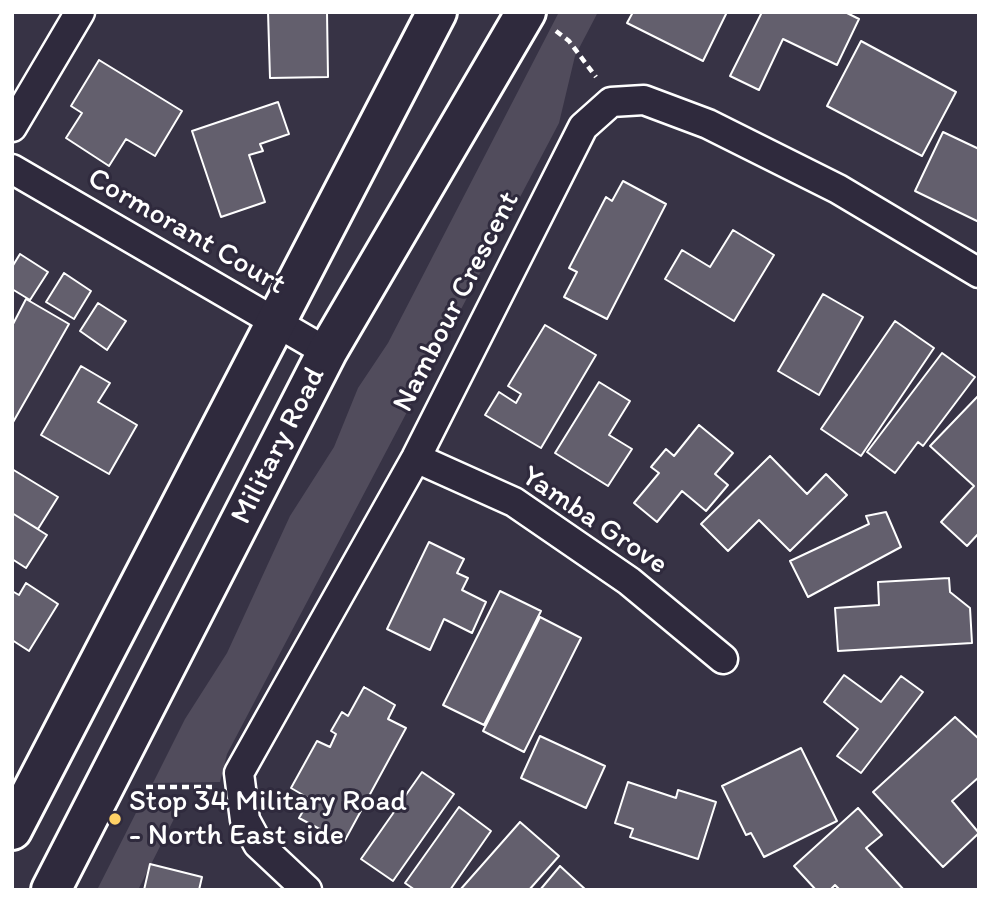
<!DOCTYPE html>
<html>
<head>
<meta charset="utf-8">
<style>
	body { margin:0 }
	#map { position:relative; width:991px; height:902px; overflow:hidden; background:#373345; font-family:Itim,sans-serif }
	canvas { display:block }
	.frame { position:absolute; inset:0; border:14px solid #fff; pointer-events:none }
</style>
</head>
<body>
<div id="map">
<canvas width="991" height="902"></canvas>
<div class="frame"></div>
</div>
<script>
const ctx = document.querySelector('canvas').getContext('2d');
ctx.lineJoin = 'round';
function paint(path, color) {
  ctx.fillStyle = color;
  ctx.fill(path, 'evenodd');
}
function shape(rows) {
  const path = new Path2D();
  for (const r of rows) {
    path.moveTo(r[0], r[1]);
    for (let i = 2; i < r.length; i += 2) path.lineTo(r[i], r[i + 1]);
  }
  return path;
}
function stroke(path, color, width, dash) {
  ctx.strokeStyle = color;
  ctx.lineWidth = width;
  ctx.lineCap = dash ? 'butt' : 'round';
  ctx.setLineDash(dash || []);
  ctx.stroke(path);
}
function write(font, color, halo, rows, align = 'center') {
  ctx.font = font + ' Itim,sans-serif';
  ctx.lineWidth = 6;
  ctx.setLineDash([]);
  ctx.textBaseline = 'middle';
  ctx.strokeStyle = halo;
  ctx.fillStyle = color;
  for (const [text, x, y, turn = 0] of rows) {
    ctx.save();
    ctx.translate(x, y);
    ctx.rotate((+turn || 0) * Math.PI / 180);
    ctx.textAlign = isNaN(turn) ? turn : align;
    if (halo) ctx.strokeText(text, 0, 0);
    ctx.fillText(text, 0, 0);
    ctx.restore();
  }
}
const green = shape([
	[559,12,598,12,575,56,559,123,227,754,220,782,153,783,185,719,227,653,290,516,334,447,358,388,388,343],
	[147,791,179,809,138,890,97,890]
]);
const building = shape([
	[268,12,327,12,328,77,270,78,268,12],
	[633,12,727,12,703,61,627,23,633,12],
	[762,12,845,12,859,19,837,65,783,39,759,90,730,76,762,12],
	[861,41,956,92,922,156,827,106,861,41],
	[99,60,182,111,155,156,126,139,109,166,66,138,82,113,71,106,99,60],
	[278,102,289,134,260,144,263,151,249,155,265,202,221,217,192,131,278,102],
	[943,132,979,149,979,222,915,191,943,132],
	[623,181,666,204,607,319,564,297,577,272,569,268,606,197,612,201,623,181],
	[733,230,774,255,734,321,665,279,682,250,710,267,733,230],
	[20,254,48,272,30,300,12,289,12,267,20,254],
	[64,273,91,291,74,319,46,302,64,273],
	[823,294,863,317,819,395,778,371,823,294],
	[26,299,69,324,12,424,12,326,26,299],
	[98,303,126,321,107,350,80,331,98,303],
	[895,321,934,348,861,456,821,429,895,321],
	[545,325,596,355,541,448,485,415,499,392,516,403,521,394,508,386,545,325],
	[942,353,975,377,923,446,918,442,895,473,867,452,942,353],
	[81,366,110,383,98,402,137,425,109,474,41,435,81,366],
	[599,382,630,401,609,435,632,449,608,486,555,453,599,382],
	[979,395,979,533,967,546,941,522,974,486,930,446,979,395],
	[699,425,733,453,715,474,728,485,706,511,682,491,657,522,634,503,659,473,651,467,666,449,674,456,699,425],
	[770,456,807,494,826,474,847,495,790,551,759,520,728,551,701,524,770,456],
	[12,469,58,497,38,529,12,513,12,469],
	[886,512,901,547,808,597,790,561,869,524,866,516,886,512],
	[12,513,47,535,26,568,12,559,12,513],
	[429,542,464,559,457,573,468,578,462,590,486,602,472,633,444,619,430,650,387,629,429,542],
	[949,578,950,592,970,608,972,643,838,651,835,608,879,605,878,582,949,578],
	[26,583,58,604,29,651,12,640,12,591,19,595,26,583],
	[500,591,541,611,484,725,443,705,500,591],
	[540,617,581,638,524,752,483,731,540,617],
	[844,675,881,702,901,676,923,692,861,773,837,756,858,729,824,702,844,675],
	[364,687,395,705,388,719,406,728,344,842,299,818,310,799,291,788,317,741,330,747,336,734,331,731,342,712,348,716,364,687],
	[955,717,979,739,979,777,952,801,979,833,943,867,873,792,955,717],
	[540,736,605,766,586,808,521,778,540,736],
	[801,748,837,821,764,857,751,833,746,835,722,786,801,748],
	[422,772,454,794,393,881,361,859,422,772],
	[628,782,676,798,678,790,716,802,698,859,630,837,633,829,615,823,628,782],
	[459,807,491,831,450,890,415,890,405,883,459,807],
	[858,808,882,835,866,848,904,890,840,890,835,885,830,890,816,890,794,866,858,808],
	[520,822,559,856,529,890,460,890,520,822],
	[150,864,202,877,199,890,144,890,150,864],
	[560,866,586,890,540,890,560,866]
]);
const path = shape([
	[556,31,569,41,596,77],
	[146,787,212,787]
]);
const minor = shape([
	[12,127,80,12],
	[12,169,327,352],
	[416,458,514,502,629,581,723,659],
	[307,890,258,844,245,820,239,773,416,458,583,127,611,102,644,100,708,124,838,189,979,273]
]);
const secondary = shape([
	[12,830,437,12],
	[51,890,327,352,526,12]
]);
const markers = [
	[115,819,7,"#ffd166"]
];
const streetNames = [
	["Cormorant Court",186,232,30],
	["Nambour Crescent",457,302,-63],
	["Military Road",279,446,-63],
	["Yamba Grove",594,521,34]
];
const poiNames = [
	["Stop 34 Military Road",129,802],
	["- North East side",129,836]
];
paint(green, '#514c5c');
paint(building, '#635f6d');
stroke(building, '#fff', 2);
stroke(minor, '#fff', 33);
stroke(secondary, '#fff', 44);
stroke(path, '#fff', 4.5, [7, 5]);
stroke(minor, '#2f2a3d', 28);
stroke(secondary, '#2f2a3d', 38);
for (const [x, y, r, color] of markers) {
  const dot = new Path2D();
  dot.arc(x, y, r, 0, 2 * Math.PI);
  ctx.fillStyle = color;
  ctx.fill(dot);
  stroke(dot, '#2f2a3d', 2.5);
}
write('30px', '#fff', '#2f2a3d', streetNames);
write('30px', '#fff', '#2f2a3d', poiNames, 'left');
</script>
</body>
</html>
